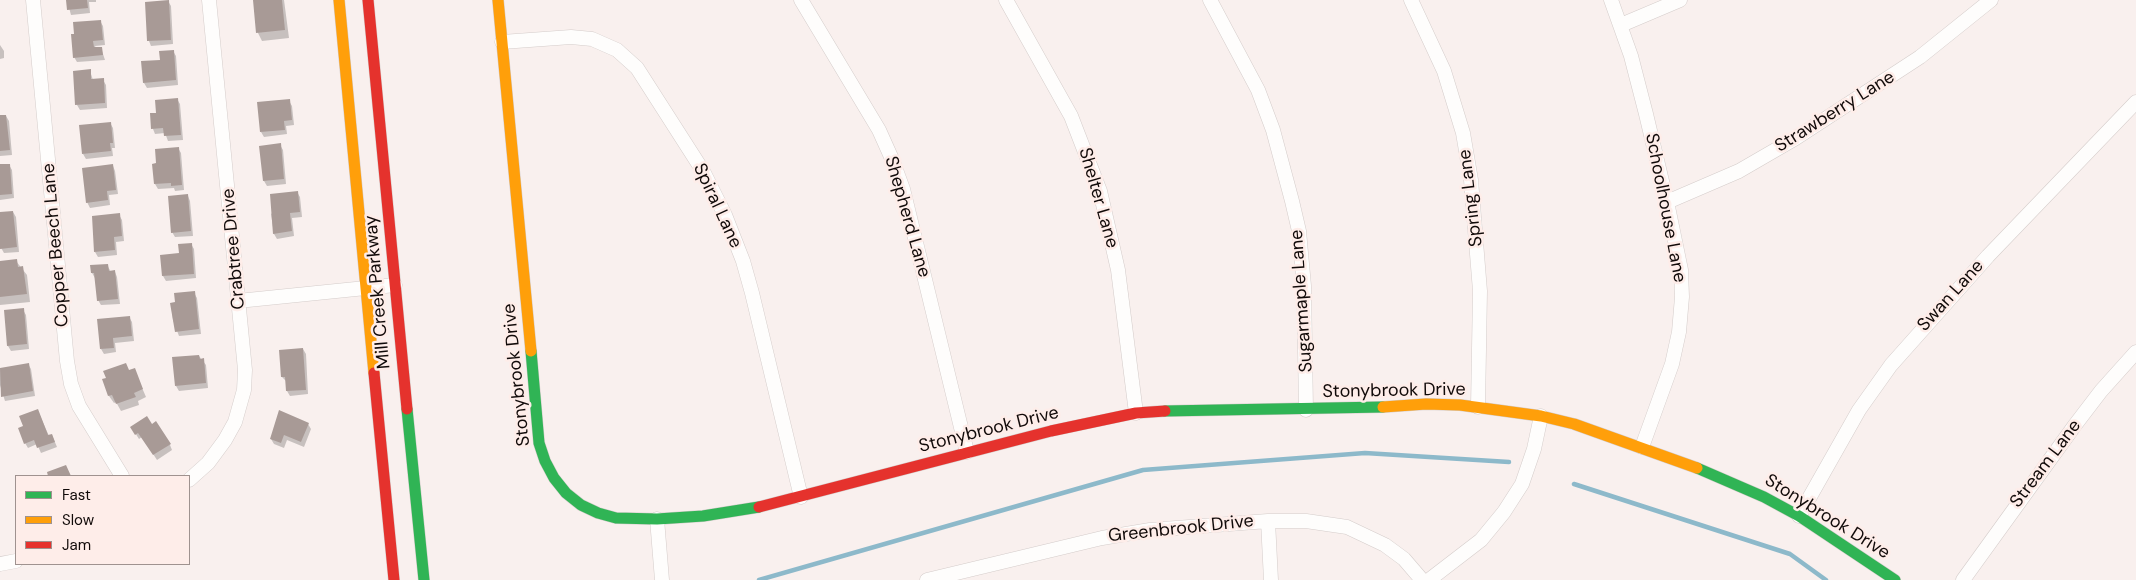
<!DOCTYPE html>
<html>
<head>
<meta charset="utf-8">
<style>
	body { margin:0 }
	#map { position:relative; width:2136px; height:580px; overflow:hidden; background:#f9f0ee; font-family:"DM Sans",sans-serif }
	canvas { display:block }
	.legend { position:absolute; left:15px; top:475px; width:175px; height:90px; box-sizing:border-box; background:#feede9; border:1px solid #9f928f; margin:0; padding:6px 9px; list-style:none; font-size:15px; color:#110a09 }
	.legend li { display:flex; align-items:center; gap:10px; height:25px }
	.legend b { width:25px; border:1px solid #9f928f }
</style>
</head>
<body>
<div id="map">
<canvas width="2136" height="580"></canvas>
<ul class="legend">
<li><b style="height:6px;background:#30b455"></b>Fast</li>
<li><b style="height:6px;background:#ff9f0a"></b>Slow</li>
<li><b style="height:6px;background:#e5322d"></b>Jam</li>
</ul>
</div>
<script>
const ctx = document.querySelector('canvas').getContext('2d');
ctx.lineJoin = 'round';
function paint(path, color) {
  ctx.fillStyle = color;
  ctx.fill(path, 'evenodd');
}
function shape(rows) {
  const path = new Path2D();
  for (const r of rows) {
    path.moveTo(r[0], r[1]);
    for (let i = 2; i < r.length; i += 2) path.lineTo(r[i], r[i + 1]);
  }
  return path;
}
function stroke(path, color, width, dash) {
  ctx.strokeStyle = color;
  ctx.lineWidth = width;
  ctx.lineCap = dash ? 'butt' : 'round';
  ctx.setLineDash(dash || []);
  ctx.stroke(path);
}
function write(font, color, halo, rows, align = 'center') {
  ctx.font = font + ' "DM Sans",sans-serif';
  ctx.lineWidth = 5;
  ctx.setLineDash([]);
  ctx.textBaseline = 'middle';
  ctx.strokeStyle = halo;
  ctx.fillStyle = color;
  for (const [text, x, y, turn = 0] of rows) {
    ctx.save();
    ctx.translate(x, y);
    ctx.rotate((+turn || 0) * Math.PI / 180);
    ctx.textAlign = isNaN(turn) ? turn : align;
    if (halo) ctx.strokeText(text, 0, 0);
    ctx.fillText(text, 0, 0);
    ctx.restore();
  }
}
const shadow = shape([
	[67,0,96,0,96,2,89,2,90,13,71,15],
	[254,0,284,0,289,38,262,41,258,33],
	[168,1,171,6,173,44,151,46,149,41],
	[100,21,103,26,105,45,95,46,96,48,101,48,105,60,77,62,74,57],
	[0,45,4,51,4,58,0,59],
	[173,51,176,56,178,85,147,88,144,83,161,61],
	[90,71,93,80,103,80,106,85,107,108,80,110,77,105],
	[177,99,180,104,183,140,168,141,165,133,155,134,153,129,151,115,157,114],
	[289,101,292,106,294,125,286,126,287,134,264,137,261,132],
	[0,116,6,116,9,121,12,155,0,156],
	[110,123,113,128,115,148,112,148,113,156,86,159,83,154],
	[280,145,283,150,286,184,267,186,264,181,260,147],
	[178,148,181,153,184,190,175,191,174,188,158,189,155,184],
	[0,165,9,165,12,170,14,198,0,200],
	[113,166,115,171,118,194,109,195,110,205,90,208,87,202],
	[297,192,300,197,302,217,292,218,294,236,277,239,274,234,271,214],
	[188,196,190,201,193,236,175,237,172,232],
	[13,212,16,217,19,252,4,253,0,246,0,213],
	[119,215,122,220,124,241,116,242,117,255,98,257,95,252],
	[191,244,194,249,196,278,166,281,163,276,162,256,180,254],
	[16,261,27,275,30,302,0,305,0,262],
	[107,265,111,272,115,272,117,277,120,304,101,305,98,300,95,278,92,273],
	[194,293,197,298,201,334,179,336,173,320,171,304,176,303],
	[23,310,26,315,29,349,11,351,8,346],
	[129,317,132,322,134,341,115,343,116,352,104,354,101,349],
	[303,349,306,354,308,394,290,396,287,391,287,382,282,377],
	[199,356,206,365,208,388,179,391,176,386],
	[28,364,31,369,35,396,5,401,0,385,0,369],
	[134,369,146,397,138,401,139,405,121,411,116,402,114,403,109,396,104,380],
	[38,411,49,436,52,435,57,447,41,453,37,444,28,448,25,443,24,427],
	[308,424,311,429,304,447,287,440,284,448,274,444,271,439],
	[132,428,170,445,172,450,157,460,142,437,139,439]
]);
const stream = shape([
	[1574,484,1790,554,1826,580],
	[759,580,1143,470,1365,453,1509,462]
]);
const building = shape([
	[66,0,87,0,88,8,67,10],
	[169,0,171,40,147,41,145,2],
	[253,0,282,0,285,30,256,33],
	[101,20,103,40,93,41,94,47,102,47,103,55,73,58,71,34,74,34,73,22],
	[174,50,176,80,143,83,141,61,160,60,159,51],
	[91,69,91,79,104,78,105,103,75,105,73,71],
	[178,98,181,135,164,136,163,128,151,129,150,113,156,113,155,100],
	[290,99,292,120,284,121,285,130,260,132,257,102],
	[0,115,6,115,10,150,0,151],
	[111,122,113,143,110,143,111,151,82,154,79,125],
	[281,143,284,179,263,181,259,146],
	[179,147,182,185,171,186,171,183,154,184,152,164,156,163,155,149],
	[0,164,10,164,12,194,0,195],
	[113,164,116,190,107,191,108,200,86,203,82,168],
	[298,191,300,212,290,213,292,231,273,234,270,194],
	[188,194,191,231,171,233,168,196],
	[13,211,17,247,0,249,0,212],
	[120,213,122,236,114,237,115,250,94,252,92,216],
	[192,243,194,274,162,276,160,255,179,253,178,244],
	[17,259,18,267,23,266,27,294,0,297,0,261],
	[108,264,109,271,115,270,118,299,97,301,94,273,91,273,90,265],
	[195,291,199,329,175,332,170,303,175,302,174,293],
	[24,308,27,344,7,346,4,310],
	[130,316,132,336,113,338,114,348,100,349,97,319],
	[303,348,306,390,286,391,285,377,281,377,279,350],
	[199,355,200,359,204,358,206,383,175,386,172,357],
	[29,363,33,391,1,397,0,368],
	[126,363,129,370,135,368,143,389,134,393,136,397,116,404,112,395,108,396,102,379,106,378,103,371],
	[38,409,48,435,52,434,55,442,37,448,34,440,24,444,18,428,23,426,19,416],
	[279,410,309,423,301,442,284,435,281,443,270,439],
	[147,416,152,424,156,421,171,444,153,455,138,433,135,435,130,427],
	[66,465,71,476,48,476,47,472]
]);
const street = shape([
	[33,0,67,361,71,384,79,406,122,476],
	[801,0,879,130,892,159,903,189,967,452],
	[1006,0,1071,116,1100,191,1118,270,1136,413],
	[1210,0,1258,90,1273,130,1292,201,1299,231,1304,286,1306,410],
	[1411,0,1444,71,1463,133,1471,180,1480,291,1478,407],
	[1611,0,1631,56,1646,114,1667,202,1681,270,1682,297,1679,332,1672,364,1642,447],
	[1621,25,1680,0],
	[502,42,571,37,592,39,617,50,637,68,703,171,725,215,743,261,752,293,801,497],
	[1667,202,1739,171,1796,138,1920,57,1991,0],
	[238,301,395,285],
	[189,480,208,463,225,440,235,422,244,390,245,370,209,0],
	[1799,516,1859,410,1891,365,1988,256,2136,102],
	[657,519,662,580],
	[1268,521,1271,580],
	[0,564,16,561],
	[927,580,1102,538,1150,530,1268,521,1306,521,1347,527,1385,545,1404,559,1422,580],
	[1429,580,1481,540,1504,512,1522,484,1534,449,1541,416],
	[1963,580,2075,425,2101,391,2136,352]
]);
const fast = shape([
	[531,351,539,443,545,461,554,478,566,493,581,505,598,513,616,518,657,519,703,516,759,507],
	[407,409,424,580],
	[1165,411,1383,407],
	[1697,468,1764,497,1799,516,1895,580]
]);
const slow = shape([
	[339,0,374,373],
	[498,0,531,351],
	[1383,407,1426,404,1460,405,1541,416,1574,424,1697,468]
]);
const jam = shape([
	[368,0,407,409],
	[374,373,394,580],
	[759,507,1051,431,1136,413,1165,411]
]);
const streetNames = [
	["Strawberry Lane",1835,112,-32],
	["Shelter Lane",1098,198,74],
	["Spring Lane",1471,198,-97],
	["Spiral Lane",717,206,65],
	["Schoolhouse Lane",1665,208,79],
	["Shepherd Lane",907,217,74],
	["Copper Beech Lane",56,245,-95],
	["Crabtree Drive",234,249,-95],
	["Mill Creek Parkway",378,292,-95],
	["Swan Lane",1951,296,-48],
	["Sugarmaple Lane",1302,301,-94],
	["Stonybrook Drive",517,375,-96],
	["Stonybrook Drive",1394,391,-1],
	["Stonybrook Drive",989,430,-14],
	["Stream Lane",2046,464,-53],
	["Stonybrook Drive",1827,517,32],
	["Greenbrook Drive",1181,529,-6]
];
paint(shadow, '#0003');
stroke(stream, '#8db9ca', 4.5);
paint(building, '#a89a96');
stroke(street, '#d4ccca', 15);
stroke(fast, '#d4ccca', 12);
stroke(slow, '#d4ccca', 12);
stroke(jam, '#d4ccca', 12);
stroke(street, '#fefdfc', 14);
stroke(fast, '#30b455', 11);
stroke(slow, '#ff9f0a', 11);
stroke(jam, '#e5322d', 11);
write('18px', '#110a09', '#feede9', streetNames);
</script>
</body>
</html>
